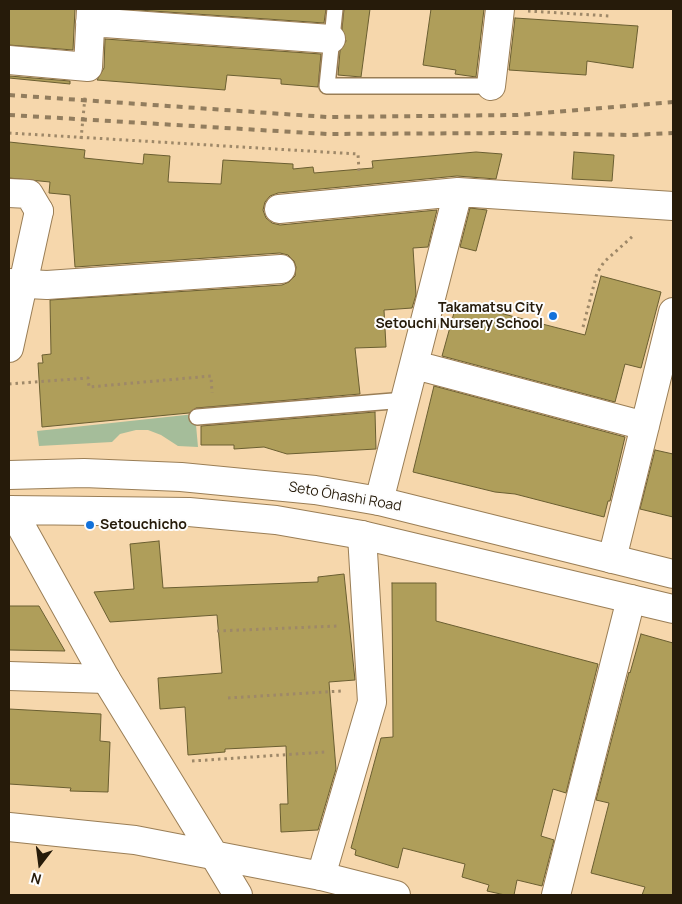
<!DOCTYPE html>
<html>
<head>
<meta charset="utf-8">
<style>
	body { margin:0 }
	#map { position:relative; width:682px; height:904px; overflow:hidden; background:#f6d7ac; font-family:Manrope,sans-serif }
	canvas { display:block }
	.frame { position:absolute; inset:0; border:10px solid #261b0a; pointer-events:none }
	.north { position:absolute; left:15px; top:839px; width:50px; height:50px; -webkit-text-stroke:4px #fdfdfd; paint-order:stroke; rotate:195deg; font-size:14px; font-weight:700; line-height:20px; text-align:center; color:#261b0a }
	.north::after { content:''; display:block; margin:auto; width:18px; height:22px; background:#261b0a; clip-path:polygon(50% 0,100% 100%,50% 72%,0 100%) }
</style>
</head>
<body>
<div id="map">
<canvas width="682" height="904"></canvas>
<div class="frame"></div>
<div class="north">N</div>
</div>
<script>
const ctx = document.querySelector('canvas').getContext('2d');
ctx.lineJoin = 'round';
function paint(path, color) {
  ctx.fillStyle = color;
  ctx.fill(path, 'evenodd');
}
function shape(rows) {
  const path = new Path2D();
  for (const r of rows) {
    path.moveTo(r[0], r[1]);
    for (let i = 2; i < r.length; i += 2) path.lineTo(r[i], r[i + 1]);
  }
  return path;
}
function stroke(path, color, width, dash) {
  ctx.strokeStyle = color;
  ctx.lineWidth = width;
  ctx.lineCap = dash ? 'butt' : 'round';
  ctx.setLineDash(dash || []);
  ctx.stroke(path);
}
function write(font, color, halo, rows, align = 'center') {
  ctx.font = font + ' Manrope,sans-serif';
  ctx.lineWidth = 4;
  ctx.setLineDash([]);
  ctx.textBaseline = 'middle';
  ctx.strokeStyle = halo;
  ctx.fillStyle = color;
  for (const [text, x, y, turn = 0] of rows) {
    ctx.save();
    ctx.translate(x, y);
    ctx.rotate((+turn || 0) * Math.PI / 180);
    ctx.textAlign = isNaN(turn) ? turn : align;
    if (halo) ctx.strokeText(text, 0, 0);
    ctx.fillText(text, 0, 0);
    ctx.restore();
  }
}
const green = shape([
	[195,414,198,447,178,446,161,435,148,430,136,430,120,434,112,442,39,446,37,431]
]);
const building = shape([
	[9,9,75,9,73,50,9,45,9,9],
	[124,9,326,9,324,23,124,9],
	[344,9,370,9,361,77,338,75,340,51,346,41,342,29,344,9],
	[431,9,484,9,476,77,455,74,456,70,423,65,431,9],
	[515,18,638,26,633,68,587,61,586,75,509,70,515,18],
	[105,39,321,54,318,87,281,84,281,79,227,75,225,90,97,80,104,68,105,39],
	[9,76,70,81,70,84,9,78,9,76],
	[9,142,85,150,84,158,143,164,144,154,170,156,168,182,221,184,223,160,293,164,293,169,313,167,314,173,373,168,372,161,476,152,502,154,496,179,457,176,278,193,270,196,265,202,263,210,266,218,272,223,280,225,437,210,428,247,413,248,416,295,412,308,384,310,386,347,355,348,360,394,196,408,189,413,42,427,38,363,43,363,42,355,51,354,50,300,282,285,289,282,295,276,296,267,294,261,288,255,280,253,75,267,70,195,49,193,50,182,9,178,9,142],
	[574,152,614,155,612,181,572,179,574,152],
	[470,208,487,210,476,251,460,247,470,208],
	[601,276,661,292,641,368,625,364,615,402,442,356,457,302,585,335,601,276],
	[434,386,625,437,610,501,608,501,604,517,515,494,495,492,413,472,434,386],
	[375,412,376,449,287,454,264,447,234,449,234,445,201,445,201,426,375,412],
	[655,450,673,454,673,517,640,509,655,450],
	[159,541,163,588,318,582,318,577,344,574,355,680,329,682,336,769,318,830,281,832,280,804,288,804,286,746,225,749,225,752,188,755,185,707,160,709,158,678,222,673,217,615,110,622,94,592,134,589,130,544,159,541],
	[392,583,436,583,436,621,598,664,566,793,553,789,541,836,554,840,542,886,517,880,514,895,505,895,487,891,489,885,462,877,465,864,403,848,398,868,355,855,356,850,351,848,381,738,393,737,392,583],
	[9,606,39,606,65,651,9,650,9,606],
	[641,634,673,643,673,895,642,895,645,887,591,873,609,803,596,800,629,672,630,673,641,634],
	[9,709,101,714,100,741,110,742,108,792,70,791,71,788,9,784,9,709]
]);
const path = shape([
	[528,11,610,16],
	[9,133,358,154,359,171],
	[81,139,85,97],
	[583,327,597,273,604,262,634,235],
	[9,384,88,378,89,387,211,376,212,393],
	[217,631,337,626],
	[228,698,341,691],
	[192,761,326,752]
]);
const service = shape([
	[335,9,327,86,491,86],
	[197,417,405,400]
]);
const minor = shape([
	[90,22,331,39],
	[9,60,88,67,91,9],
	[491,86,500,9],
	[9,193,29,194,39,211],
	[279,209,458,192,673,206],
	[9,283,47,285,281,269],
	[415,365,645,426],
	[379,501,458,192],
	[612,559,673,312],
	[9,676,106,679],
	[214,855,238,895],
	[321,876,372,702,362,535],
	[556,895,631,599]
]);
const tertiary = shape([
	[9,348,39,211],
	[9,475,84,473,181,477,315,490,379,501,673,574],
	[9,510,189,512,276,520,362,535,673,609],
	[12,510,106,679,214,855],
	[9,827,135,840,321,876,396,895]
]);
const rail = shape([
	[9,95,327,117,518,115,673,102],
	[9,115,327,134,514,133,632,135,673,133]
]);
const markers = [
	[553,316,5,"#1271da"],
	[90,525,5,"#1271da"]
];
const poiNames = [
	["Takamatsu City",543,308],
	["Setouchi Nursery School",543,324],
	["Setouchicho",100,525,"left"]
];
const streetNames = [
	["Seto Ōhashi Road",345,497,10]
];
paint(green, '#a5bd9a');
paint(building, '#af9e5a');
stroke(building, '#6a5e31', 1);
stroke(service, '#9a7e56', 18);
stroke(minor, '#9a7e56', 30);
stroke(tertiary, '#9a7e56', 30);
stroke(path, '#9e8868', 3, [2.5, 4]);
stroke(service, '#fff', 15);
stroke(minor, '#fff', 28);
stroke(tertiary, '#fff', 28);
stroke(rail, '#927d5e', 4, [6, 6]);
for (const [x, y, r, color] of markers) {
  const dot = new Path2D();
  dot.arc(x, y, r, 0, 2 * Math.PI);
  ctx.fillStyle = color;
  ctx.fill(dot);
  stroke(dot, '#fdfdfd', 2);
}
write('bold 14px', '#261b0a', '#fdfdfd', poiNames, 'right');
write('14px', '#261b0a', '#fdfdfd', streetNames);
</script>
</body>
</html>
